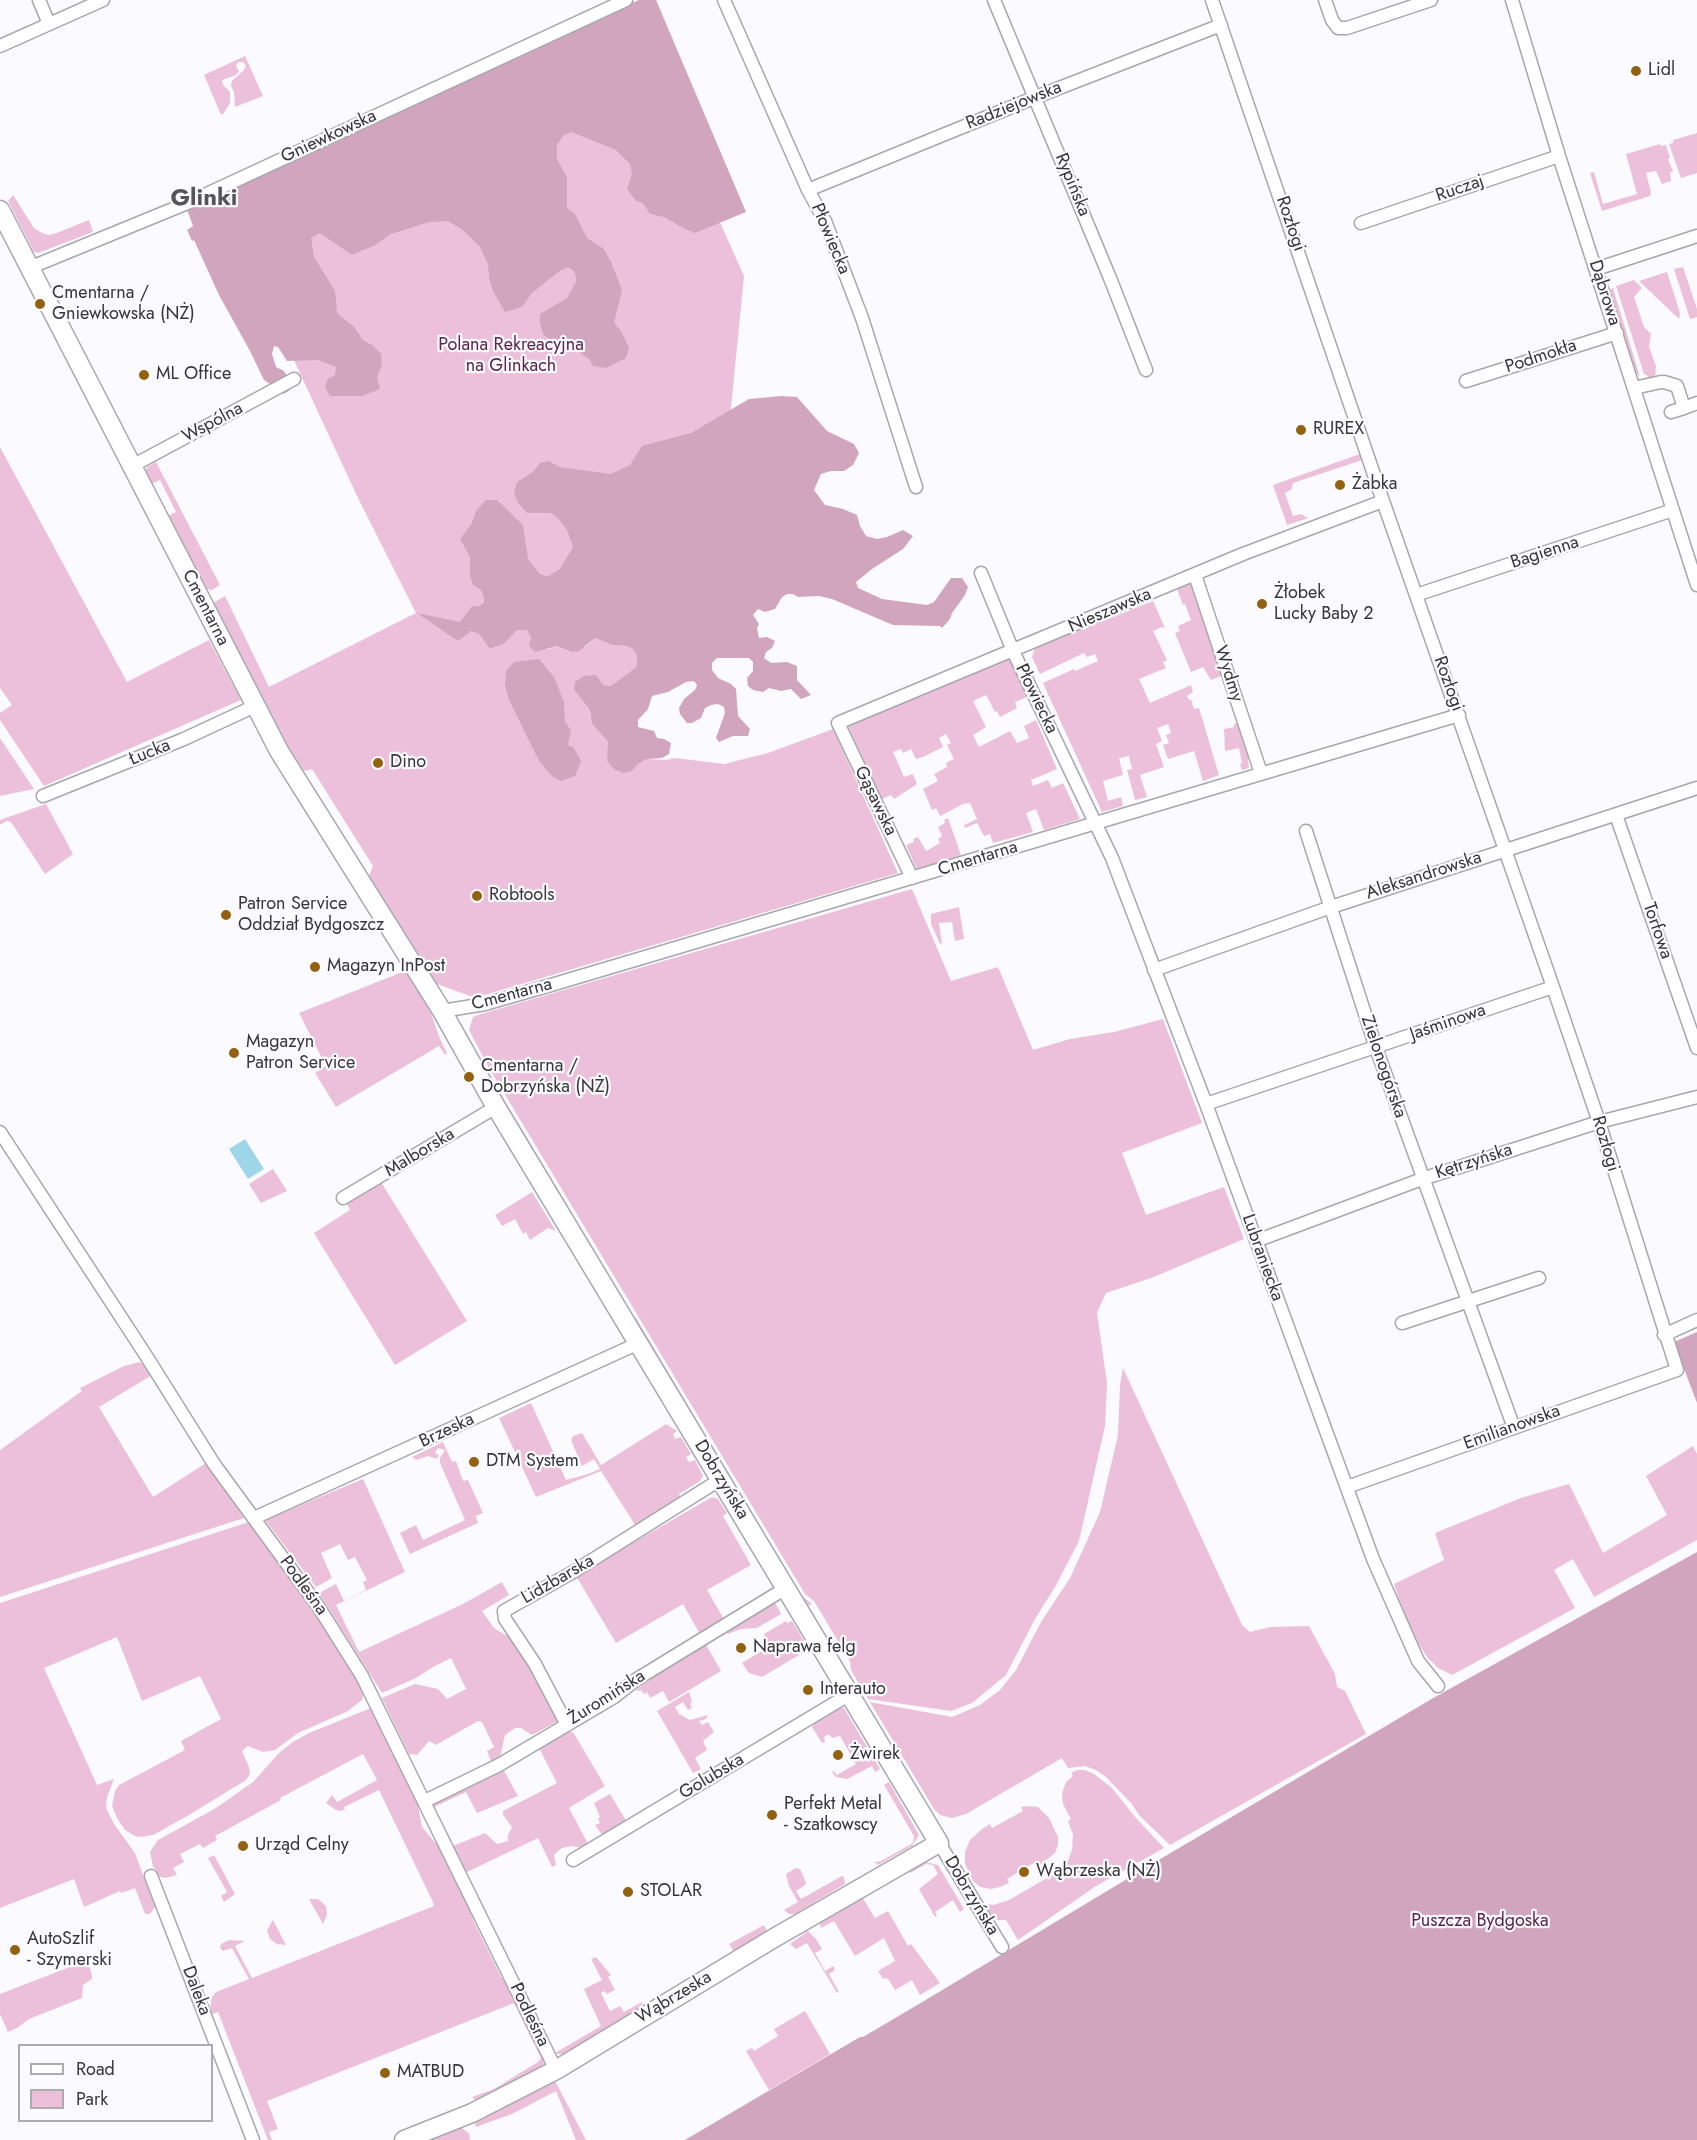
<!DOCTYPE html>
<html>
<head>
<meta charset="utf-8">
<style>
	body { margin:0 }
	#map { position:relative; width:1697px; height:2140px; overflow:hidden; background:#fafaff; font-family:Jost,sans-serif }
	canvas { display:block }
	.legend { position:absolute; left:18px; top:2044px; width:195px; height:78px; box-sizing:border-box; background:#fafaff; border:2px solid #acacaf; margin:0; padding:8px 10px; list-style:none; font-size:18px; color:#363638 }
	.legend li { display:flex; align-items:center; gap:12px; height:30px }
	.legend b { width:30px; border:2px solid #acacaf }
</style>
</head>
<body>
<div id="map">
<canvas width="1697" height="2140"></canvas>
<ul class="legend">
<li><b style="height:8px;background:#fff"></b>Road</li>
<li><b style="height:16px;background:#ecc0da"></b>Park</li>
</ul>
</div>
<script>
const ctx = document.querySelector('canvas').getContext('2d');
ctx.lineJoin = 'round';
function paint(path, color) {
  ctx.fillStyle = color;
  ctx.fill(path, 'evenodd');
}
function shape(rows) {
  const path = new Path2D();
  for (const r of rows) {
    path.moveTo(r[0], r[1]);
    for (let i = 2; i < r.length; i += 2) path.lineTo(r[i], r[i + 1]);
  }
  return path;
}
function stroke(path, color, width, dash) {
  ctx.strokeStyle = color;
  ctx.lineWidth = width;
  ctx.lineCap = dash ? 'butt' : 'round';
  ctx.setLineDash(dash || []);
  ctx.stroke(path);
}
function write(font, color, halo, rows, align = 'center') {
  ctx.font = font + ' Jost,sans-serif';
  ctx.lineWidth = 4.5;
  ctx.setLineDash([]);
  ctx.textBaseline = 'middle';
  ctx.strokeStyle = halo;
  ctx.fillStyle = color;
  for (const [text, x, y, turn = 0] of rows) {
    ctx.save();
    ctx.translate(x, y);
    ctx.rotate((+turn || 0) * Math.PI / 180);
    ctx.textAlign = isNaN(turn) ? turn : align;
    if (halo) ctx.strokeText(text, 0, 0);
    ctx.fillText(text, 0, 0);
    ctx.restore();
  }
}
const green = shape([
	[245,56,263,96,235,107,234,92,231,86,232,81,244,70,246,66,243,62,238,62,236,66,239,71,236,75,222,80,223,85,230,92,230,103,224,113,221,115,204,75],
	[578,106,702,182,744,276,730,418,613,538,465,634,471,631,479,634,491,649,504,644,517,630,528,630,531,638,548,649,557,646,572,652,586,646,595,638,612,645,626,646,633,649,637,656,636,667,616,682,610,686,603,685,574,690,590,710,592,724,608,742,609,748,607,757,632,771,638,764,647,759,666,760,675,758,724,764,768,753,833,729,898,873,481,996,470,996,437,984,369,876,373,866,312,769,304,771,287,745,213,603,225,596,269,687,416,613,358,498,291,354,294,238],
	[1697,133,1697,173,1681,178,1669,144,1673,143,1673,140],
	[1660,144,1661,146,1666,145,1670,158,1668,159,1673,171,1670,172,1671,181,1662,184,1656,171,1646,173,1651,192,1650,196,1602,211,1590,173,1594,172,1603,204,1637,194,1626,154],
	[13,195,34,228,42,233,48,235,54,234,89,220,93,232,38,253,34,252,8,201],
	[1683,267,1697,309,1697,317,1690,319,1674,269],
	[1667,272,1680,313,1679,319,1639,281],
	[1634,280,1642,288,1634,297,1644,327,1651,334,1649,347,1656,366,1655,378,1653,378,1647,379,1648,376,1644,374,1616,286],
	[1613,288,1640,377,1633,369,1608,290],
	[0,447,127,682,209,640,241,700,44,786,0,720,0,713,12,705,0,688],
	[1360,454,1362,460,1293,483,1292,489,1285,493,1293,516,1301,514,1308,518,1287,525,1273,485],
	[156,462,220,585,212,590,206,589,168,516,176,512,160,480,151,484,145,472,147,467],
	[1193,583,1224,675,1211,680,1203,667,1191,672,1175,633,1180,631,1178,626,1191,620,1185,604,1183,605,1177,589],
	[1153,601,1165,628,1162,627,1153,631,1167,660,1163,662,1166,668,1139,679,1150,703,1191,685,1193,692,1187,696,1189,700,1191,699,1194,709,1199,708,1219,775,1203,781,1194,751,1168,759,1163,745,1169,743,1166,735,1171,733,1168,724,1157,728,1162,741,1156,744,1164,767,1140,775,1147,797,1135,800,1127,770,1132,769,1129,756,1119,758,1123,775,1103,781,1108,801,1121,797,1123,806,1102,812,1043,683,1074,669,1075,671,1098,661,1095,654,1087,657,1084,653,1040,674,1032,657,1035,648],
	[1010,656,1027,697,1015,702,1017,708,1000,717,997,711,995,712,986,695,973,701,986,727,973,735,979,747,1010,731,1017,743,1029,738,1024,726,1036,720,1057,769,1031,780,1033,786,1048,780,1052,788,1063,783,1080,819,1044,830,1036,809,1026,813,1033,832,993,843,990,834,984,836,977,823,965,828,964,825,977,819,970,803,963,804,940,816,936,808,932,810,923,789,938,781,934,774,947,767,946,763,954,759,947,745,951,743,946,734,939,738,943,747,923,757,916,759,911,749,903,753,901,749,893,752,904,777,913,774,917,784,894,799,891,795,882,799,848,726],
	[1241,722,1251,758,1248,759,1249,768,1242,770,1240,764,1242,763,1239,748,1225,751,1224,729,1234,727,1234,724],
	[0,738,34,789,0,796],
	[46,804,73,854,45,874,11,822,7,821,0,825,0,820],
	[948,818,961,855,917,870,906,845,914,842,913,839,918,837,926,851,940,843,938,839,942,836,938,827,945,823,944,820],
	[912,889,951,981,998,967,1033,1050,1070,1039,1114,1032,1163,1019,1202,1123,1122,1153,1146,1215,1224,1187,1244,1239,1151,1278,1106,1293,1097,1313,1107,1383,1105,1426,1079,1541,1055,1587,1035,1619,1006,1675,972,1703,951,1711,868,1699,851,1670,850,1661,814,1601,805,1594,489,1068,469,1030,473,1017,481,1014],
	[959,907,964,939,955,941,952,922,939,923,942,943,940,944,931,924,931,914],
	[405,971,412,980,431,1013,440,1039,447,1053,445,1055,439,1046,336,1107,315,1073,326,1066,299,1013],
	[469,1039,487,1071,631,1312,628,1313,465,1041],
	[273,1169,287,1191,261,1203,249,1184],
	[381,1182,467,1321,395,1365,314,1233,350,1210,346,1202],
	[532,1192,556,1231,548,1228,530,1240,526,1232,523,1234,515,1219,502,1226,495,1215],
	[636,1318,715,1451,712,1453,633,1319],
	[139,1362,145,1365,152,1375,99,1407,153,1497,206,1463,244,1518,0,1597,0,1450,82,1391,80,1388,124,1366],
	[1123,1368,1242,1625,1250,1632,1270,1627,1309,1626,1335,1674,1337,1687,1345,1691,1366,1734,1170,1845,1139,1815,1131,1803,1106,1777,1096,1770,1085,1766,1068,1768,1062,1758,966,1814,952,1818,940,1815,934,1809,870,1702,952,1717,980,1705,1000,1690,1016,1670,1041,1622,1070,1578,1100,1512,1118,1435,1120,1385],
	[531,1403,566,1480,588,1474,600,1469,594,1459,582,1466,571,1440,573,1436,582,1433,601,1465,666,1424,677,1431,673,1434,675,1439,681,1437,691,1454,686,1457,689,1462,695,1460,703,1476,700,1481,679,1494,680,1497,637,1528,601,1471,536,1497,499,1418],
	[443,1442,452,1462,456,1461,463,1481,468,1480,483,1513,476,1516,478,1523,410,1554,400,1533,416,1525,423,1540,465,1520,440,1463,440,1458,445,1450,438,1448,435,1453,439,1455,437,1459,428,1456,416,1460,412,1457],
	[1693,1446,1697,1454,1697,1540,1594,1597,1573,1559,1554,1570,1575,1608,1452,1675,1438,1668,1427,1657,1416,1640,1405,1618,1394,1584,1444,1560,1435,1533,1521,1498,1569,1484,1603,1553,1667,1515,1646,1476],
	[719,1458,802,1596,812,1604,810,1605,806,1606,715,1459],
	[363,1479,405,1572,336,1605,359,1652,463,1604,502,1582,509,1595,482,1611,494,1628,514,1640,527,1659,560,1720,532,1735,521,1728,515,1728,505,1735,500,1758,482,1768,481,1766,491,1761,487,1751,494,1747,482,1722,478,1721,436,1745,429,1741,417,1755,409,1754,382,1698,415,1684,438,1689,447,1699,466,1689,451,1658,433,1667,416,1678,382,1693,319,1593,336,1584,344,1601,366,1590,363,1582,367,1580,355,1557,348,1560,340,1544,321,1553,332,1578,316,1587,265,1520],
	[712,1497,718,1499,727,1513,723,1516,751,1565,707,1590,725,1621,701,1636,683,1604,616,1643,576,1576],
	[249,1522,345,1655,364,1693,362,1700,348,1711,298,1733,275,1750,263,1752,248,1746,242,1751,249,1767,250,1774,246,1780,189,1815,153,1835,141,1837,135,1836,125,1830,117,1818,112,1806,115,1791,119,1785,185,1750,181,1741,221,1719,200,1676,142,1701,117,1637,44,1668,97,1785,114,1779,107,1797,106,1808,114,1824,135,1853,155,1907,150,1914,145,1914,135,1888,121,1893,120,1891,84,1907,74,1879,0,1908,0,1603],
	[773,1599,781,1614,757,1628,741,1629,728,1634,725,1628],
	[786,1621,787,1623,792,1621,809,1649,762,1677,749,1673,742,1663,770,1646,764,1634],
	[704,1641,721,1671,669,1702,663,1691,650,1698,647,1692,644,1694,641,1690,635,1691,641,1686,644,1678],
	[689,1692,692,1702,690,1704,692,1708,688,1710,683,1702,675,1707,679,1714,690,1720,708,1715,706,1719,699,1721,702,1725,708,1722,714,1732,703,1741,707,1750,695,1758,701,1769,693,1773,657,1711],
	[371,1708,417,1800,422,1827,443,1852,460,1886,474,1922,501,1977,513,1991,542,2051,544,2064,543,2067,477,2102,472,2097,494,2089,538,2062,541,2058,514,2003,267,2101,278,2129,269,2132,272,2140,268,2140,218,2012,212,2014,210,2007,212,1997,216,1992,249,1979,232,1948,223,1951,220,1948,221,1944,229,1940,245,1941,235,1946,252,1978,434,1906,432,1900,379,1790,344,1807,345,1809,341,1811,336,1810,326,1803,332,1795,337,1802,377,1780,363,1754,280,1798,281,1800,215,1836,217,1840,203,1848,200,1844,180,1854,184,1862,173,1868,177,1874,174,1876,165,1878,160,1877,153,1866,150,1852,158,1840,216,1808,253,1782,280,1752,293,1742,309,1733],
	[839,1708,844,1708,880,1769,875,1772,872,1766,847,1779,836,1777,832,1772,834,1771,837,1775,856,1764,840,1736,832,1738,829,1734,824,1737,825,1742,822,1743,812,1727,817,1720],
	[569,1732,573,1732,605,1786,569,1808,587,1842,586,1848,572,1846,562,1848,554,1855,556,1865,552,1867,538,1838,465,1873,453,1846,485,1833,497,1844,508,1841,508,1835,512,1827,503,1815,503,1811,557,1783,539,1748],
	[502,1767,518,1796,477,1813,466,1792,434,1807,433,1806,433,1803],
	[1077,1770,1085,1770,1094,1774,1112,1788,1136,1818,1164,1848,1096,1886,1018,1940,1006,1920,998,1920,993,1917,983,1903,993,1905,1009,1900,1054,1874,1067,1863,1072,1850,1073,1835,1068,1821,1071,1819,1063,1804,1062,1793,1066,1782,1073,1776,1071,1773],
	[889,1782,919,1835,912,1846,878,1865,874,1862,881,1861,913,1843,914,1836,884,1785],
	[610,1794,627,1822,603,1836,595,1825,600,1823,598,1819,600,1817,594,1803],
	[1026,1806,1038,1807,1049,1818,1058,1837,1058,1845,1055,1853,1040,1865,1037,1861,1007,1879,1009,1883,1000,1887,991,1889,980,1887,973,1881,965,1864,965,1852,970,1840,982,1829,990,1824,992,1828,1023,1811,1021,1807],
	[214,1855,235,1894,224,1902,221,1896,227,1892,208,1858],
	[926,1862,938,1865,964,1909,960,1912,953,1900,935,1912,937,1916,935,1917,919,1889,938,1874,933,1865,926,1864,910,1873,909,1871],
	[796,1868,800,1869,806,1882,805,1885,796,1891,801,1899,842,1876,844,1877,845,1884,795,1914,789,1914,784,1910,798,1902,789,1886,786,1874],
	[862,1897,875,1918,888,1911,908,1946,911,1944,940,1983,920,1995,912,1980,895,1990,889,1980,886,1978,883,1979,878,1971,895,1961,884,1938,855,1956,834,1921,821,1928,820,1924,827,1916,839,1911],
	[309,1899,318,1899,326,1906,327,1915,323,1924],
	[273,1920,286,1945,277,1944,270,1939,267,1930],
	[764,1925,767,1931,766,1933,734,1952,729,1944],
	[808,1931,816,1939,822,1949,815,1953,825,1971,833,1966,835,1970,829,1974,839,1992,837,1993,807,1943,796,1949,790,1944],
	[596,1957,611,1975,608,1977,615,1990,607,1994,605,1991,601,1993,610,2011,620,2006,624,2012,642,2002,642,2008,565,2054,557,2054,555,2053,601,2026,584,1989,602,1980,591,1959],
	[88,1960,92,1976,92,1979,83,1985,82,1998,29,2019,17,2028,8,2032,0,2014,0,1994],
	[805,2011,830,2054,769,2090,746,2051,752,2048,754,2051,778,2036,774,2029],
	[553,2077,586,2140,576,2140,556,2091,512,2114,476,2127,475,2123,478,2117],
	[460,2127,469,2133,470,2140,428,2140]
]);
const forest = shape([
	[639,0,656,0,746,212,695,233,685,229,664,217,650,214,643,203,636,201,627,189,632,174,630,164,616,150,571,132,564,135,557,145,557,159,567,177,567,208,575,214,587,238,604,249,611,262,622,290,614,323,621,331,629,348,626,358,606,368,593,366,590,360,565,342,557,345,543,334,540,323,540,314,567,298,577,280,574,271,568,267,561,270,532,293,522,307,505,312,493,291,489,278,488,264,480,247,464,231,448,221,429,222,391,234,375,245,352,255,320,233,311,238,314,257,335,291,337,313,354,327,363,340,372,345,381,354,382,364,377,377,380,389,362,396,330,396,325,387,328,379,335,375,336,367,318,360,287,361,278,347,274,346,272,354,276,367,284,371,290,381,289,391,283,394,275,391,270,384,264,380,250,351,219,295,194,240,192,241,187,230,193,226,185,204,523,48],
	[782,396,797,397,827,431,854,444,859,453,853,465,844,471,831,471,821,474,814,490,825,505,843,509,857,515,860,526,866,536,877,539,887,537,903,530,913,536,903,549,872,569,856,582,858,588,882,599,927,605,934,602,951,578,962,578,968,587,965,595,952,613,950,619,942,628,940,626,893,625,832,599,819,596,798,597,793,594,787,594,782,597,775,609,765,612,758,609,753,615,759,624,757,628,759,638,767,637,775,641,772,648,766,652,764,658,771,663,787,662,797,666,797,680,811,695,801,699,791,689,781,691,769,688,763,692,753,690,748,686,747,678,753,671,753,662,749,658,717,658,712,663,712,670,718,678,731,684,736,689,738,716,750,729,748,736,733,736,719,742,716,738,725,713,724,707,718,704,711,705,705,708,701,718,692,723,687,723,680,714,679,708,684,699,695,690,697,685,694,681,686,682,668,692,652,696,648,709,638,720,638,727,654,731,657,738,664,739,671,743,669,754,662,758,647,759,638,764,632,771,623,773,614,769,607,761,608,742,592,724,590,710,574,690,575,682,584,676,596,675,603,685,610,686,616,682,636,667,637,656,633,649,626,646,612,645,595,638,579,651,572,652,557,646,535,652,529,646,531,638,527,630,517,630,504,644,490,649,479,634,471,631,458,641,417,613,460,622,472,606,479,606,484,603,484,597,481,590,473,585,470,576,470,557,460,539,472,523,476,511,486,500,497,500,523,525,528,559,539,573,547,577,560,569,573,547,567,530,557,517,551,513,527,513,518,503,514,493,517,482,533,472,540,463,549,461,559,467,611,474,630,465,642,446,691,433,749,399],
	[539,659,554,677,564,702,565,722,571,730,568,745,574,748,581,761,575,776,561,781,553,777,539,761,509,700,505,685,506,671,514,662],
	[1697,1332,1697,1403,1674,1342],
	[1697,1552,1697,2140,685,2140,860,2037,863,2037,924,2001,1157,1861,1435,1697]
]);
const water = shape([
	[245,1139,264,1169,248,1179,229,1149]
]);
const street = shape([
	[39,0,49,24],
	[724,0,808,190,825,221,862,318,916,487],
	[994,0,1110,278,1146,370],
	[1212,0,1383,501,1553,987,1599,1122,1677,1370,1347,1487],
	[1325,0,1332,20,1338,28,1347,28,1431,0],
	[1512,0,1559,156,1697,585],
	[0,46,103,0],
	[808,190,1036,97,1221,25],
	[1361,223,1559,156],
	[29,268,185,204,626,0],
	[1596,269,1697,236],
	[1466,381,1617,333],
	[1664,382,1677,386,1684,408,1697,403],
	[1634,388,1661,382],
	[1671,412,1684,408],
	[132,466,294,379],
	[981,573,1013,651,1112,858,1206,1104,1373,1559,1418,1661,1438,1686],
	[1195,575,1261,773],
	[1416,595,1673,510],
	[43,796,184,739,255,706],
	[1616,815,1697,1048],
	[1306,831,1376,1048,1514,1428],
	[912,878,838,723,1243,554,1383,501],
	[1154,970,1331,907,1697,788],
	[442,1011,485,1004,551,985,1459,715],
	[1206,1104,1553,987],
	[0,1132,145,1354,214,1464,318,1606,362,1676,556,2070],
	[343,1198,496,1107],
	[1256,1241,1422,1179,1599,1122,1697,1097],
	[1402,1323,1539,1278],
	[1664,1335,1697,1320],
	[254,1518,639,1343],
	[566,1723,535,1664,505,1619,504,1611,573,1572,721,1479],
	[425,1801,499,1765,614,1697,637,1679,786,1588],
	[939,1843,1002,1947],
	[573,1860,850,1694],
	[151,1876,253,2140]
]);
const secondary = shape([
	[0,210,279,751,442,1011,496,1107,939,1843,774,1938,556,2070,472,2113,404,2140]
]);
const markers = [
	[1636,71,6,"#926211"],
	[40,304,6,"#926211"],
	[144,375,6,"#926211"],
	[1301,430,6,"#926211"],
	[1340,485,6,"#926211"],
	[1262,604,6,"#926211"],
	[378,763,6,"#926211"],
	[477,896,6,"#926211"],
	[226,915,6,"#926211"],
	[315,967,6,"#926211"],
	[234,1053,6,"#926211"],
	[469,1077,6,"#926211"],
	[474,1462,6,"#926211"],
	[741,1648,6,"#926211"],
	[808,1690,6,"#926211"],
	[838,1755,6,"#926211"],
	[772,1815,6,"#926211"],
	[243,1846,6,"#926211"],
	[1024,1872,6,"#926211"],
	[628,1892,6,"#926211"],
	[15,1950,6,"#926211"],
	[385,2073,6,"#926211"]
];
const poiNames = [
	["Lidl",1648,71],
	["Cmentarna /",52,294],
	["Gniewkowska (NŻ)",52,315],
	["ML Office",156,375],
	["RUREX",1313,430],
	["Żabka",1352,485],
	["Żłobek",1274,594],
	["Lucky Baby 2",1274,615],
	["Dino",390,763],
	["Robtools",489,896],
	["Patron Service",238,905],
	["Oddział Bydgoszcz",238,926],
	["Magazyn InPost",327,967],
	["Magazyn",246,1043],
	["Patron Service",246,1064],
	["Cmentarna /",481,1067],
	["Dobrzyńska (NŻ)",481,1088],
	["DTM System",486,1462],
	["Naprawa felg",753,1648],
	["Interauto",820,1690],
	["Żwirek",850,1755],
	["Perfekt Metal",784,1805],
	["- Szatkowscy",784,1826],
	["Urząd Celny",255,1846],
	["Wąbrzeska (NŻ)",1036,1872],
	["STOLAR",640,1892],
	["AutoSzlif",27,1940],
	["- Szymerski",27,1961],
	["MATBUD",397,2073]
];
const streetNames = [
	["Radziejowska",1014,106,-22],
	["Gniewkowska",329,137,-25],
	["Rypińska",1072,185,68],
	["Ruczaj",1460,189,-19],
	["Rozłogi",1290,224,71],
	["Płowiecka",830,239,67],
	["Dąbrowa",1604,293,72],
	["Podmokła",1541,357,-18],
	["Wspólna",213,423,-28],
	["Bagienna",1545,553,-18],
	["Cmentarna",205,608,63],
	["Nieszawska",1110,611,-23],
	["Wydmy",1228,674,72],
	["Rozłogi",1448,684,70],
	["Płowiecka",1036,699,64],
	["Łucka",150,753,-22],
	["Gąsawska",875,801,64],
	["Cmentarna",978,859,-17],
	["Aleksandrowska",1424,876,-18],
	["Torfowa",1657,931,71],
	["Cmentarna",512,995,-15],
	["Jaśminowa",1448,1023,-19],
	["Zielonogórska",1383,1067,71],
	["Rozłogi",1605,1144,73],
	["Malborska",420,1153,-31],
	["Kętrzyńska",1474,1162,-18],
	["Lubraniecka",1262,1258,70],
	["Emilianowska",1512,1428,-20],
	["Brzeska",447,1431,-25],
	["Dobrzyńska",721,1480,59],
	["Lidzbarska",558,1580,-30],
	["Podleśna",303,1586,54],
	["Żuromińska",607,1698,-32],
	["Golubska",712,1777,-31],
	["Dobrzyńska",971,1896,59],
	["Daleka",196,1991,69],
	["Wąbrzeska",674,1998,-31],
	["Podleśna",529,2015,64]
];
const parkNames = [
	["Polana Rekreacyjna",511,346],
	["na Glinkach",511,367],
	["Puszcza Bydgoska",1480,1922]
];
const districtNames = [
	["Glinki",204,199]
];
paint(green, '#ecc0da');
paint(forest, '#d1a5be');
paint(water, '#9fd5e8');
stroke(street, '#a7a7ac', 15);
stroke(secondary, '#a7a7ac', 21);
stroke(street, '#fff', 12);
stroke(secondary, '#fff', 18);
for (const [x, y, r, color] of markers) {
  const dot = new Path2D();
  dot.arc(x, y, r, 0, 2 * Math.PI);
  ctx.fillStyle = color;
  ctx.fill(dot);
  stroke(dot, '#fafaff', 2);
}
write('18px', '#363638', '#fafaff', poiNames, 'left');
write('18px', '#363638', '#fafaff', streetNames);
write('18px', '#5a2448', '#fafaff', parkNames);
write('bold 24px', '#55555a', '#fafaff', districtNames);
</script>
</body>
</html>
